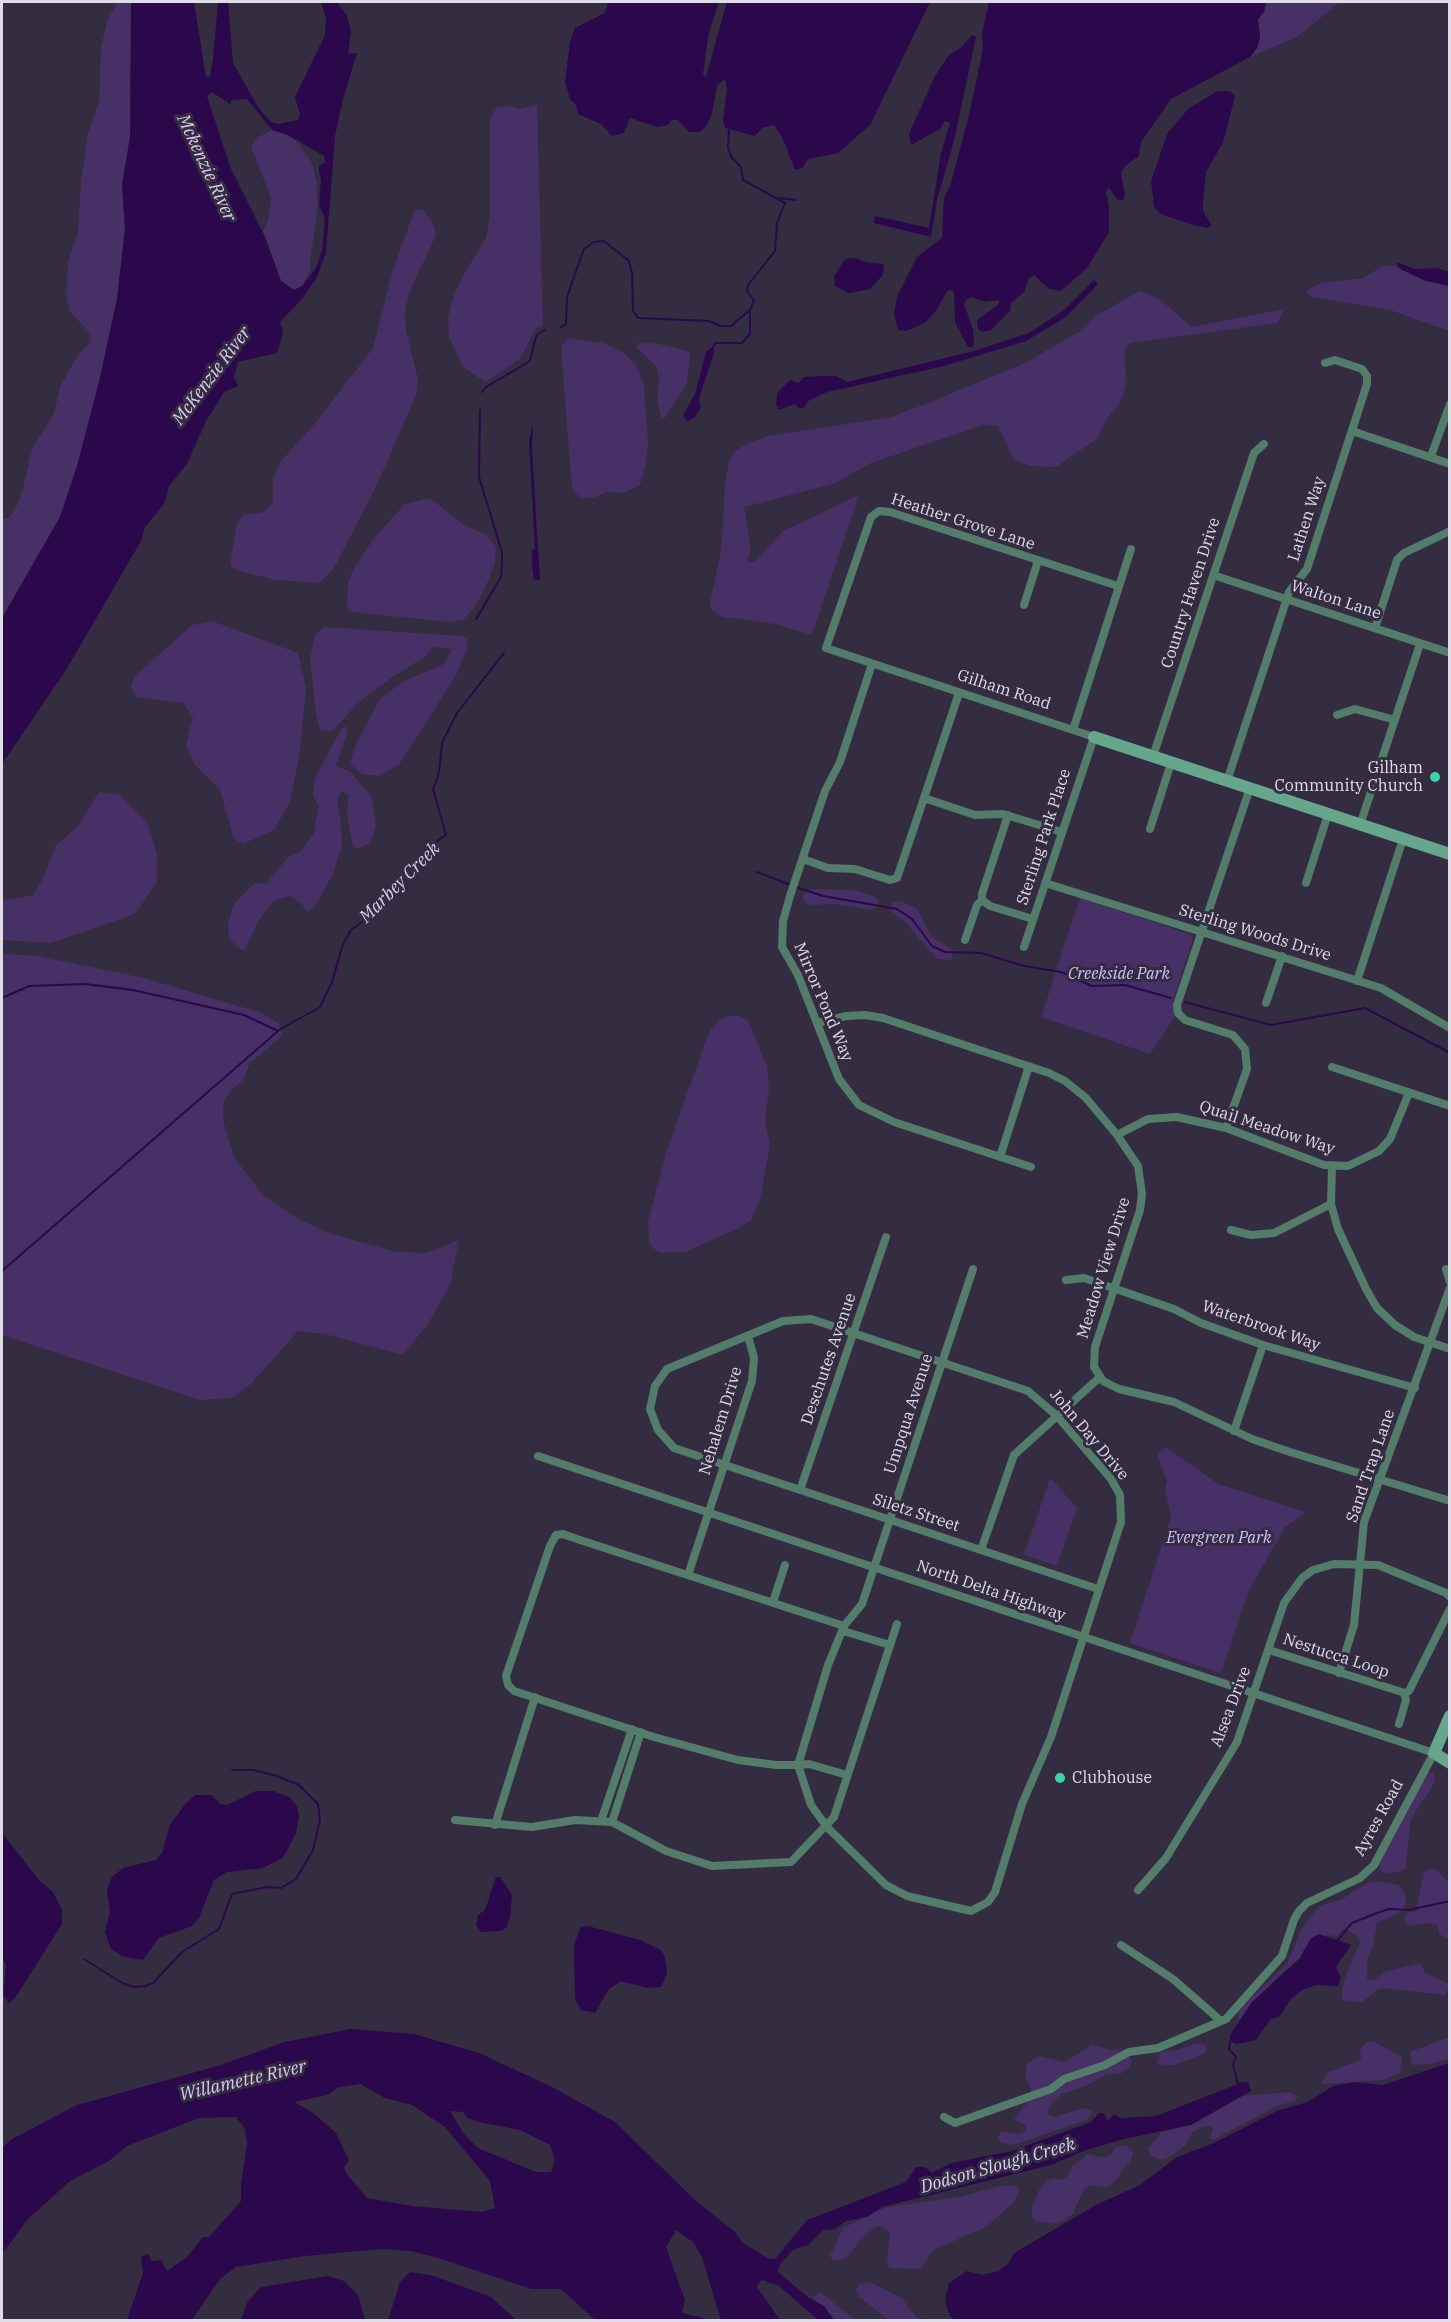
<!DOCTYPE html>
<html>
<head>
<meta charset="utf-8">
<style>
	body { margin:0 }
	#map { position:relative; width:1451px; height:2322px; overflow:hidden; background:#342c41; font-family:"IBM Plex Serif",serif }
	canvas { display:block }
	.frame { position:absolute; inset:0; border:3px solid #e0dbe9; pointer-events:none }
</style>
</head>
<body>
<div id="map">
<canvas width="1451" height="2322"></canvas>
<div class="frame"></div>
</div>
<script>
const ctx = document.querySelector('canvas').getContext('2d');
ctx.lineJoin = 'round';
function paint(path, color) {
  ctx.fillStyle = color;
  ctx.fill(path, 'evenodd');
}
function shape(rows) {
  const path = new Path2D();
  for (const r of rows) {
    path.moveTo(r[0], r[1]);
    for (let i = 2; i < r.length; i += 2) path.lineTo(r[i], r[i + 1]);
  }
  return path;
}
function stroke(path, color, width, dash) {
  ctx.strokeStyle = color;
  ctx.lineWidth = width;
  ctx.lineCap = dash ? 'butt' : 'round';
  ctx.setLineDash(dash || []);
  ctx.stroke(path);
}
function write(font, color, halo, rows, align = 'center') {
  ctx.font = font + ' "IBM Plex Serif",serif';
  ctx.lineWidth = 6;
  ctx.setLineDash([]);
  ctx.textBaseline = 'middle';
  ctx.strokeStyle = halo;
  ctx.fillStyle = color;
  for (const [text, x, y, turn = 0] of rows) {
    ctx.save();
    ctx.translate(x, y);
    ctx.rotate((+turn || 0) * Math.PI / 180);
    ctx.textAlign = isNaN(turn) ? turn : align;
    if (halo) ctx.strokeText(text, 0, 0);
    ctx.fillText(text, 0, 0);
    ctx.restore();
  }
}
const green = shape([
	[118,2,131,2,131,49,130,137,122,185,125,229,117,299,100,378,77,466,60,517,2,618,2,519,8,518,15,510,23,489,32,448,53,416,61,385,77,356,91,341,88,331,69,311,66,293,68,262,78,233,81,181,88,134,99,101,101,47,108,19],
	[1266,2,1340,2,1297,37,1250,57,1257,48,1260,38,1258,19,1264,12],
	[537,105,543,326,535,329,520,359,485,382,463,367,449,337,448,318,452,301,461,279,486,238,490,215,490,118,497,107,507,106,519,109],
	[272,130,288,135,298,143,311,161,317,182,317,213,310,261,311,268,302,286,294,290,281,281,263,231,268,220,271,198,251,146,258,137],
	[422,209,433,223,436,235,409,293,405,311,406,330,418,379,417,393,375,489,334,568,319,583,276,580,238,571,230,565,237,523,243,515,263,512,273,503,273,478,281,461,316,422,373,348,392,273,414,211],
	[1383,266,1397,266,1426,281,1449,286,1449,331,1390,310,1312,297,1306,291,1320,283,1363,278],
	[1140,291,1160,299,1191,327,1284,309,1278,323,1130,343,1125,348,1126,387,1119,404,1106,420,1098,438,1056,467,1031,466,1014,460,998,426,983,425,871,463,833,484,744,507,751,549,747,563,756,561,783,531,859,495,812,635,775,624,723,617,711,610,710,602,721,551,725,484,729,461,735,451,748,443,768,436,891,417,931,402,1027,362,1080,331,1097,315],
	[568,338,603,343,623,352,636,365,644,386,648,443,645,467,640,485,624,493,607,492,595,497,581,499,572,489,562,362,562,345],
	[639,343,655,343,690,352,687,383,665,418,661,417,657,399,659,378,656,366,637,348],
	[430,498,464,525,487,535,496,547,495,563,484,591,473,609,463,620,449,622,351,612,347,608,348,583,354,568,374,538,405,504],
	[212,621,298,653,306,687,300,752,290,802,274,830,243,844,234,839,220,790,194,764,186,746,193,717,183,703,136,697,131,687,134,677,192,625],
	[324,627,462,636,467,639,467,650,456,675,423,728,400,763,380,776,362,774,350,764,355,746,380,699,404,681,444,664,452,649,433,647,426,656,391,678,359,702,331,732,320,730,316,714,310,659,315,635],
	[346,726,348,731,336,766,351,772,372,798,376,825,371,842,358,849,353,847,347,815,348,795,342,791,337,800,341,822,342,845,333,874,317,903,307,913,302,904,290,896,274,901,258,921,245,950,238,948,229,938,228,924,234,904,255,883,266,884,288,857,301,851,313,835,319,807,313,796,314,780,341,729],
	[99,792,120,795,148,824,157,854,157,882,135,914,51,943,2,940,2,901,33,895,44,877,56,845,77,827],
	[811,889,851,890,874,896,878,899,878,906,871,910,835,904,812,905,806,903,802,896],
	[1080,898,1189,934,1193,939,1173,1001,1176,1015,1150,1054,1041,1017],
	[901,901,917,909,932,937,954,950,951,961,936,958,906,923,891,911,893,902],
	[2,954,38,956,144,978,262,1013,278,1023,283,1035,250,1063,243,1080,229,1093,223,1104,223,1120,234,1157,263,1195,300,1220,329,1233,396,1252,427,1253,459,1240,450,1285,428,1324,403,1355,325,1334,298,1331,251,1384,232,1398,200,1400,2,1335],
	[728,1016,740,1016,748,1021,767,1066,769,1089,765,1121,770,1145,760,1199,751,1220,739,1228,685,1252,660,1252,654,1249,649,1243,648,1221,666,1153,709,1032,719,1020],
	[1166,1447,1218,1484,1306,1512,1285,1527,1248,1592,1221,1673,1130,1643,1171,1517,1165,1488,1167,1481,1157,1455],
	[1050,1478,1077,1508,1057,1566,1024,1555],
	[1427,1771,1434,1774,1435,1779,1432,1788,1416,1810,1410,1823,1406,1868,1400,1872,1385,1873,1379,1870,1381,1859],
	[1431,1869,1437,1870,1449,1883,1449,1939,1439,1934,1437,1925,1426,1923,1409,1926,1404,1920,1407,1913,1416,1911,1424,1872],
	[1379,1881,1399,1885,1406,1896,1405,1906,1399,1913,1377,1923,1373,1946,1367,1961,1367,1979,1375,1980,1384,1972,1421,1963,1425,1973,1449,1984,1446,1995,1380,1988,1362,2002,1342,2001,1342,1990,1347,1972,1360,1942,1358,1937,1344,1928,1337,1936,1326,1935,1305,1947,1300,1958,1277,1977,1238,2021,1239,2009,1287,1964,1302,1928,1319,1906,1342,1899,1367,1883],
	[1449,2037,1449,2059,1430,2064,1412,2065,1410,2052],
	[1367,2042,1375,2042,1402,2057,1400,2073,1382,2080,1324,2084,1322,2082,1328,2072,1361,2060,1360,2049],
	[1197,2043,1205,2045,1207,2050,1204,2054,1174,2065,1160,2065,1157,2062,1161,2052,1177,2050],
	[1092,2045,1111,2050,1124,2049,1132,2060,1130,2067,1122,2073,1105,2075,1086,2086,1061,2094,1049,2106,1048,2114,1053,2117,1084,2108,1091,2110,1092,2114,1086,2120,1014,2145,1001,2143,997,2138,1002,2131,1019,2134,1026,2131,1026,2126,1014,2119,1028,2102,1031,2089,1025,2076,1027,2064,1039,2056,1065,2062],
	[1291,2092,1297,2096,1295,2101,1279,2105,1213,2140,1210,2138,1213,2130,1211,2126,1202,2127,1192,2133,1185,2146,1168,2158,1160,2160,1151,2155,1148,2148,1161,2133,1198,2121,1240,2096],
	[1126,2145,1133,2151,1132,2158,1114,2182,1106,2188,1090,2185,1084,2189,1073,2214,1064,2220,1057,2224,1035,2221,1032,2217,1032,2207,1039,2190,1047,2181,1053,2178,1060,2180,1068,2176,1072,2166,1088,2154,1101,2157,1110,2155,1116,2147],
	[1000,2186,1018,2186,1019,2191,1015,2201,986,2227,933,2250,921,2269,890,2268,887,2264,890,2233,881,2226,873,2228,859,2242,846,2259,833,2261,830,2256,843,2228,884,2208,962,2196],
	[870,2282,902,2298,916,2317,924,2320,889,2320,859,2297,856,2290,859,2284],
	[820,2292,856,2320,822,2320,822,2314,813,2297]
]);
const water = shape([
	[131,2,194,2,206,77,210,76,213,59,218,2,228,2,233,63,258,107,271,122,279,124,298,120,300,115,295,97,325,35,326,18,321,2,337,2,347,16,351,31,348,54,357,53,343,99,335,136,326,253,317,277,302,299,280,322,283,333,277,353,238,362,234,377,238,386,224,392,206,421,187,464,169,486,164,504,145,527,141,541,66,670,2,764,2,618,60,517,77,466,100,378,117,299,125,229,122,185,130,137],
	[212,92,230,104,232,100,247,99,272,130,288,135,324,156,325,162,319,166,319,172,321,180,319,205,325,219,322,250,316,268,302,286,294,290,281,281,265,237,230,167,207,96],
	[608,2,719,2,709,32,703,74,706,77,727,2,930,2,870,125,838,153,808,159,802,168,795,170,783,139,774,125,762,128,755,136,725,128,723,121,727,89,725,79,717,85,712,114,706,127,699,132,689,132,678,120,672,120,668,125,658,127,630,118,624,133,612,136,601,124,578,114,576,105,570,99,565,82,570,41,575,28,605,13],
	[989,2,1266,2,1264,12,1258,19,1260,38,1257,48,1250,57,1171,99,1141,142,1139,156,1125,166,1121,173,1125,195,1123,200,1118,200,1108,187,1106,193,1109,206,1109,232,1087,268,1061,291,1049,289,1034,275,1028,279,1025,291,1011,303,1010,311,991,330,982,332,978,329,977,320,999,304,999,300,985,302,971,297,966,300,964,304,973,329,974,342,973,347,968,347,955,322,954,292,951,290,947,291,936,311,925,323,906,331,898,330,894,314,897,297,917,257,942,238,944,198,951,183,969,115,983,49,982,34],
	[972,35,976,37,954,141,937,200,931,237,874,223,875,216,929,228,941,153,950,123,945,121,940,129,911,145,909,134,935,76,949,55,962,47],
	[1227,91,1233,93,1235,97,1223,142,1206,172,1203,200,1203,211,1212,226,1208,228,1193,225,1161,214,1154,207,1151,181,1167,134,1188,109,1216,92],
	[856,258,865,262,884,264,883,275,870,289,849,293,835,286,834,277,845,259],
	[1397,262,1415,269,1437,268,1449,272,1449,286,1426,281,1402,270,1397,266],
	[1094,280,1098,284,1066,317,1026,341,944,366,827,392,808,401,804,408,798,408,795,404,779,410,776,405,777,393,790,380,798,383,804,377,821,376,836,376,847,382,974,351,1029,333,1064,310],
	[711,348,715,350,700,395,699,404,702,406,694,418,687,421,683,415,695,394,706,352],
	[533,423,532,449,540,581,534,579,532,566,532,551,535,548,529,441],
	[256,1791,273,1791,289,1797,297,1806,299,1816,296,1833,283,1858,263,1868,227,1872,214,1880,199,1918,192,1926,159,1938,143,1960,124,1957,111,1949,105,1932,110,1911,107,1890,112,1877,123,1868,156,1860,162,1853,170,1825,186,1803,196,1795,212,1795,220,1804,227,1805],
	[2,1833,40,1881,53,1892,62,1910,62,1924,15,1998,9,2003,3,1995,6,1965,2,1958],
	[496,1877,500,1877,512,1895,510,1918,506,1928,500,1931,481,1932,476,1925,478,1915,485,1910],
	[588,1926,640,1940,661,1950,665,1957,667,1973,661,1987,647,1988,621,1981,608,1990,595,2013,581,2010,575,1999,574,1944,581,1927],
	[1319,1934,1351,1945,1336,1967,1341,1978,1338,1986,1317,1985,1302,1990,1290,2000,1280,2016,1270,2020,1256,2040,1236,2044,1230,2041,1230,2035,1252,2002,1300,1958,1311,1938],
	[351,2029,414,2034,479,2053,552,2087,615,2122,696,2201,735,2232,743,2243,769,2259,776,2258,807,2220,906,2182,916,2167,925,2167,932,2173,951,2163,1012,2151,1091,2122,1099,2113,1104,2113,1108,2121,1114,2114,1120,2118,1156,2116,1243,2082,1248,2082,1251,2091,1191,2125,1124,2139,1086,2150,1051,2165,882,2207,867,2217,846,2221,835,2229,823,2230,808,2245,793,2250,780,2264,778,2272,809,2298,824,2306,834,2320,818,2320,779,2286,762,2280,756,2286,780,2320,721,2320,702,2257,693,2242,676,2230,666,2247,685,2300,682,2313,711,2320,595,2320,561,2289,531,2289,438,2258,410,2251,381,2249,306,2256,236,2267,220,2279,192,2320,127,2320,143,2273,141,2257,148,2254,152,2261,161,2260,167,2271,187,2257,203,2237,209,2237,241,2201,241,2183,247,2144,245,2129,236,2117,199,2118,127,2146,109,2161,70,2181,27,2220,2,2254,2,2148,12,2139,77,2105,221,2065,284,2042],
	[360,2084,385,2098,412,2105,445,2127,490,2181,495,2208,481,2212,413,2206,367,2198,346,2173,344,2167,349,2160,336,2133,312,2112,294,2102,327,2095,339,2087],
	[450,2111,463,2112,467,2118,479,2122,520,2130,550,2145,555,2160,551,2172,536,2172,478,2148,464,2134],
	[1449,2063,1449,2320,954,2320,950,2316,945,2301,949,2283,967,2271,982,2275,998,2271,1008,2264,1014,2253,1096,2205,1140,2185,1177,2157,1214,2143,1279,2110,1308,2102,1333,2086,1355,2082,1383,2085],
	[410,2272,431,2275,491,2297,516,2320,388,2320,400,2282],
	[327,2276,344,2281,358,2295,365,2320,241,2320,248,2301,261,2287]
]);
const stream = shape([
	[780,198,796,200],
	[561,327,566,324,567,297,584,249,594,242,604,241,629,261,632,273,633,311,638,318,709,321,720,326,731,326,750,310,754,301,747,291,748,285,775,251,777,223,785,203,743,180,741,167,732,158,728,148,729,130],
	[712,349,715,343,742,343,750,334,750,310],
	[482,392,486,387,530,361,535,340,538,334,545,330],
	[476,619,501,577,502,564,502,552,479,477,480,410],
	[757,872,791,885],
	[796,887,823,896,897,909,912,919,932,946,945,952,981,953,1024,966,1061,972,1092,986,1125,985,1171,998],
	[2,998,29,986,85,984,133,990,244,1015,278,1031,2,1271],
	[1185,1002,1271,1025,1365,1008,1450,1053],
	[279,1030,320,1007,332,982,343,944,351,930,373,914,419,865,437,841,446,835,433,789,439,773,442,743,457,713,504,653],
	[1337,1941,1352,1923,1377,1913,1389,1909,1409,1910,1450,1901],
	[84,1959,122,1983,134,1987,145,1986,153,1983,182,1952,219,1929,232,1894,267,1887,281,1888,296,1879,313,1850,320,1820,318,1804,299,1785,277,1776,253,1770,232,1770],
	[1230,2041,1229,2049,1236,2057,1233,2065,1238,2084]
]);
const street = shape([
	[1352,431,1450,464],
	[1431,456,1450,404],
	[1213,575,1450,653],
	[1024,605,1038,561],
	[1375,628,1397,560,1404,553,1450,531],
	[872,664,840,762,825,791,790,896,783,921,782,947,798,975,839,1079,859,1105,894,1122,1031,1167],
	[1337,715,1355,709,1395,720],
	[1073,730,1131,549],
	[1153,756,1254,453,1264,444],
	[1227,781,1289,592,1307,569,1367,384,1367,376,1362,369,1335,360,1325,363],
	[924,798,959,693],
	[1360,825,1420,644],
	[1150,829,1171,763],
	[803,859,828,868,855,869,890,880,897,878,924,798,975,815,1003,814,1062,832],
	[1045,883,1381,988,1450,1028],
	[1306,883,1328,814],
	[982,900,990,906,1033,919],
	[965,940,977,905,982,900,982,894,1008,815],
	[1024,947,1094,737,826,648,871,517,879,511,890,512,1118,586],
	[1357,981,1403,839],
	[1266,1003,1282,956],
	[818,1023,846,1016,865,1015,883,1018,1049,1073,1065,1081,1086,1098,1117,1135,1138,1166,1142,1194,1140,1210,1095,1347,1094,1367,1103,1381,1119,1389,1174,1402,1252,1439,1290,1452,1450,1501],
	[1332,1067,1450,1106],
	[1226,1128,1247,1069,1245,1049,1233,1035,1185,1020,1178,1013,1177,1005,1250,788],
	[1117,1135,1148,1119,1177,1117,1226,1128,1324,1165,1348,1166,1379,1151,1390,1139,1409,1093],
	[1000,1157,1029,1066],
	[1332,1166,1331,1204,1338,1229,1366,1289,1377,1308,1395,1325,1414,1337,1450,1349],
	[1231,1230,1251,1235,1274,1233,1331,1204],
	[1446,1269,1450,1282],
	[1066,1280,1084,1278,1174,1309,1201,1323,1263,1345,1415,1388],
	[1234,1431,1263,1345],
	[538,1456,1434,1753,1374,1865,1360,1878,1307,1903,1299,1911,1294,1920,1282,1956,1226,2019,1158,2048,1129,2052,1105,2065,1064,2079,1051,2089,955,2123,944,2117],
	[800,1490,886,1237],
	[981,1550,1014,1455,1100,1377],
	[688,1575,752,1381,754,1358,748,1336],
	[773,1602,785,1565],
	[844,1626,577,1539,563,1534,556,1535,550,1546,506,1676,508,1685,514,1691,654,1737,738,1760,776,1765,798,1765,828,1665,844,1626,862,1604,973,1269],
	[843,1631,890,1645],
	[1269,1650,1405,1693,1409,1691,1450,1609],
	[1339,1673,1354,1625,1364,1522,1450,1288],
	[1399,1724,1406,1700,1404,1693],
	[847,1775,809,1764,798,1765,811,1805,827,1827,886,1885,907,1896,971,1911,988,1902,995,1892,1022,1804,1051,1737,1121,1522,1120,1495,1111,1479,1057,1416,1028,1391,811,1319,783,1321,667,1369,655,1386,650,1409,658,1430,674,1448,1098,1589],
	[455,1820,532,1827,575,1820,612,1822,666,1851,712,1866,791,1862,834,1817,897,1624],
	[601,1821,632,1729],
	[612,1822,641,1732],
	[495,1825,535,1697],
	[1138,1890,1166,1858,1237,1742,1284,1603,1302,1578,1313,1570,1334,1564,1378,1565,1446,1593,1450,1597],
	[1121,1945,1173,1979,1221,2021]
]);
const secondary = shape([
	[1094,737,1450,854],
	[1434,1753,1450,1716],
	[1434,1753,1450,1763]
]);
const markers = [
	[1435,777,6,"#3dd4a3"],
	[1060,1778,6,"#3dd4a3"]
];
const streetNames = [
	["Lathen Way",1307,519,-72],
	["Heather Grove Lane",963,522,18],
	["Country Haven Drive",1191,593,-72],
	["Walton Lane",1336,600,18],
	["Gilham Road",1004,690,18],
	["Sterling Park Place",1044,837,-72],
	["Sterling Woods Drive",1255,933,17],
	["Mirror Pond Way",823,1002,67],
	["Quail Meadow Way",1267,1128,18],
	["Meadow View Drive",1104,1268,-73],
	["Waterbrook Way",1261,1326,19],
	["Deschutes Avenue",829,1359,-71],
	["Umpqua Avenue",909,1414,-72],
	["Nehalem Drive",721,1421,-73],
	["John Day Drive",1089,1435,50],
	["Sand Trap Lane",1371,1466,-71],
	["Siletz Street",916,1513,18],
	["North Delta Highway",991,1591,19],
	["Nestucca Loop",1336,1656,18],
	["Alsea Drive",1231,1707,-69],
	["Ayres Road",1379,1818,-61]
];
const poiNames = [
	["Gilham",1423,768],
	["Community Church",1423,786],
	["Clubhouse",1072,1778,"left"]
];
const parkNames = [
	["Creekside Park",1119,974],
	["Evergreen Park",1219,1538]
];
const waterNames = [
	["Mckenzie River",206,168,65],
	["McKenzie River",212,376,-53],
	["Marbey Creek",400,883,-45],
	["Willamette River",243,2081,-13],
	["Dodson Slough Creek",998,2166,-16]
];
paint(green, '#463065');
paint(water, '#2b084c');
stroke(stream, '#2b084c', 2);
stroke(street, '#547c6b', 8);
stroke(secondary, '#65a68c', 12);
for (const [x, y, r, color] of markers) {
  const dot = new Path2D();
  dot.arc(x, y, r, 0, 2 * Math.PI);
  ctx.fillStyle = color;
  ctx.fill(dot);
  stroke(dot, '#342c41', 2);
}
write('16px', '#e0dbe9', '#342c41', streetNames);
write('16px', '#e0dbe9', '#342c41', poiNames, 'right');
write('italic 16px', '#d6bffc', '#342c41', parkNames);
write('italic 18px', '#daccf4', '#342c41', waterNames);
</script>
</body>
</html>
